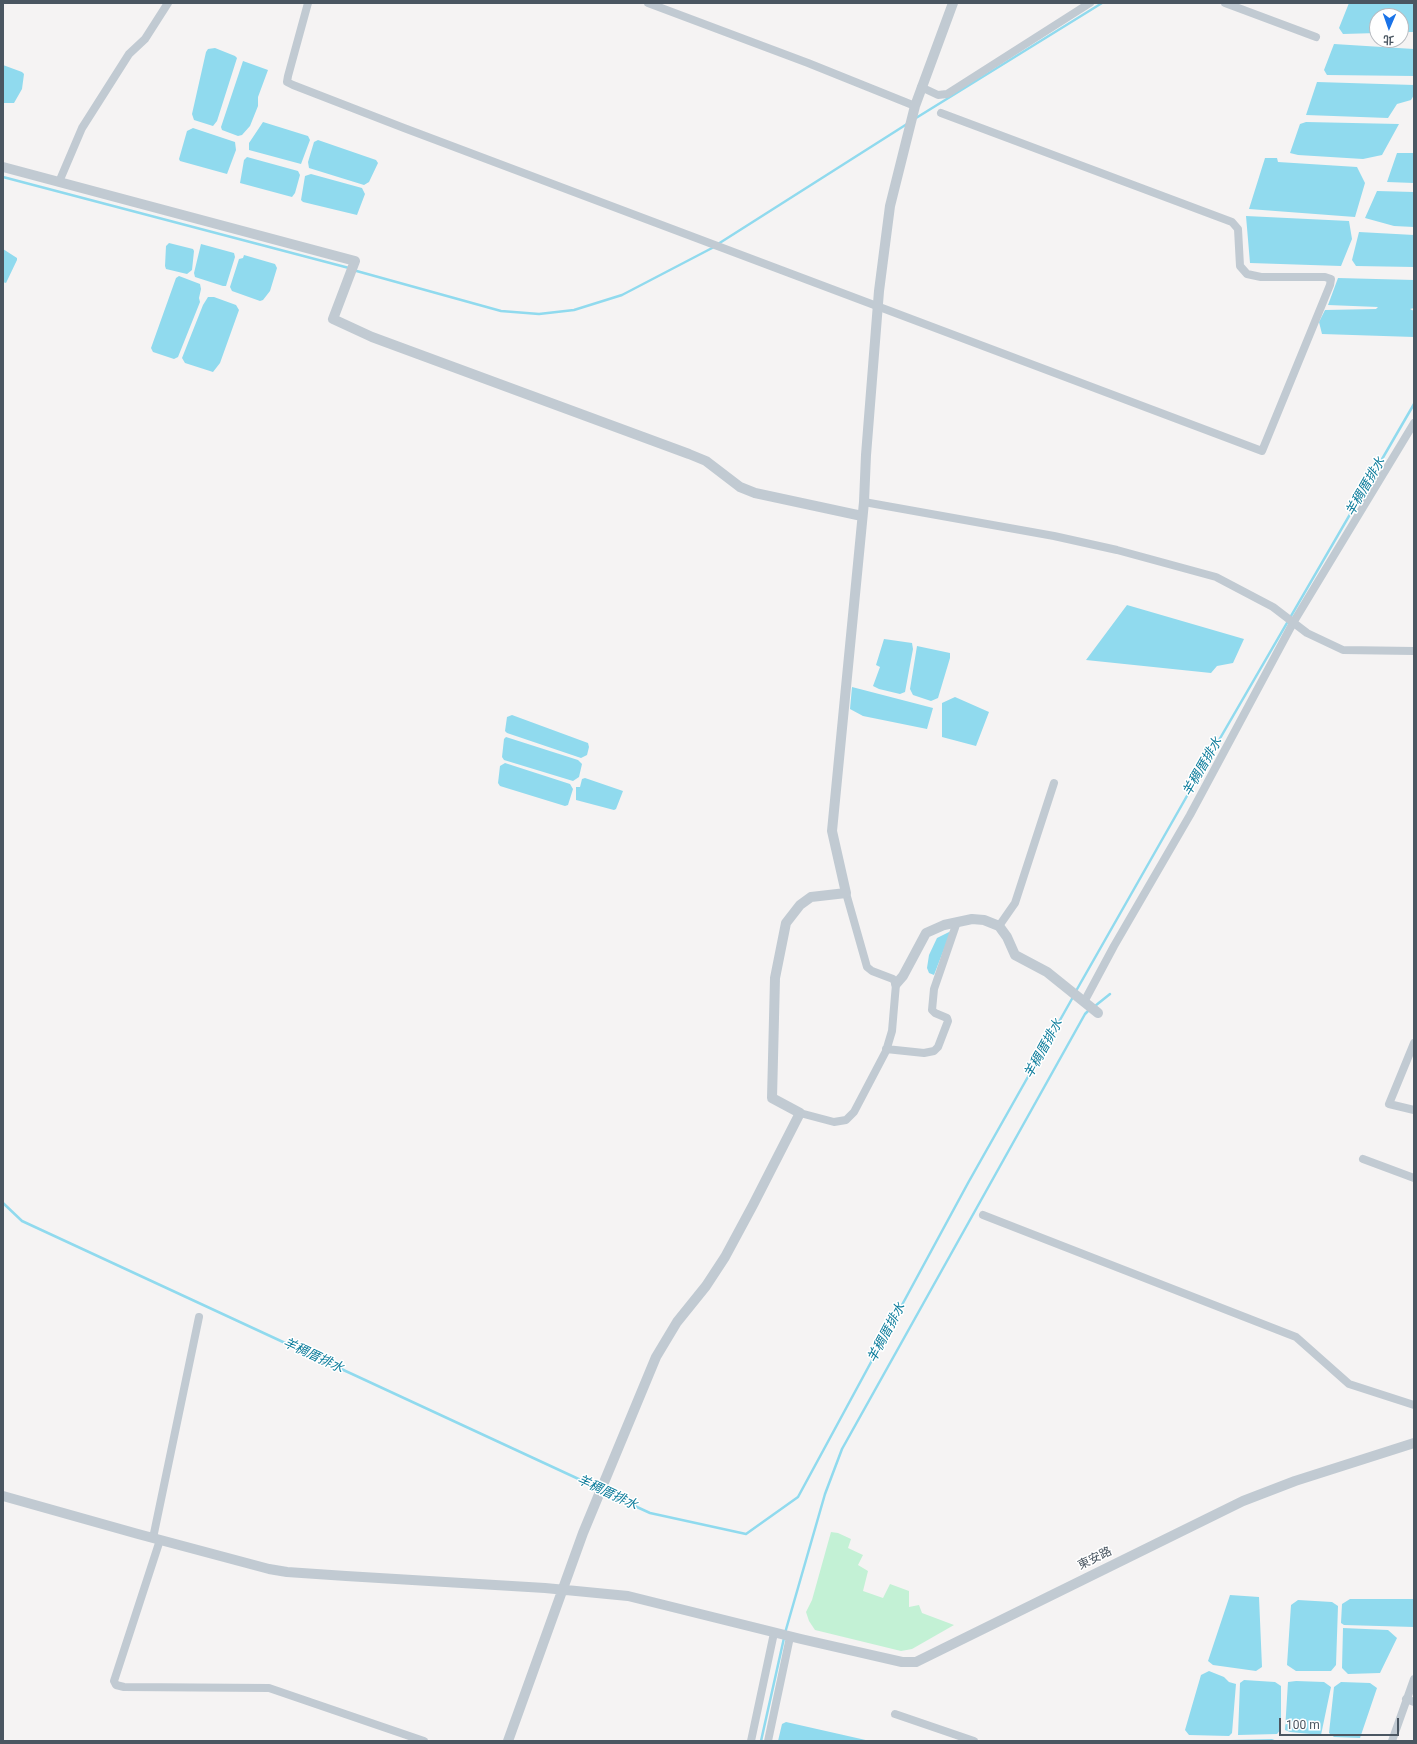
<!DOCTYPE html>
<html>
<head>
<meta charset="utf-8">
<style>
	body { margin:0 }
	#map { position:relative; width:1417px; height:1744px; overflow:hidden; background:#f5f3f3; font-family:Roboto,"Noto Sans TC",sans-serif }
	canvas { display:block }
	.frame { position:absolute; inset:0; border:4px solid #4a5661; pointer-events:none }
	.north { position:absolute; left:1369px; top:8px; width:40px; height:40px; box-sizing:border-box; background:#fff; border:1px solid #b7bbc0; border-radius:50%; rotate:182deg; font-size:11px; font-weight:700; line-height:16px; text-align:center; color:#4a5661 }
	.north::after { content:''; display:block; margin:auto; width:14px; height:18px; background:#1a73e8; clip-path:polygon(50% 0,100% 100%,50% 72%,0 100%) }
	.scale { position:absolute; left:1279px; top:1718px; width:120px; height:18px; box-sizing:border-box; border:2px solid #4a5661; border-top:0; padding-left:5px; font-size:12px; line-height:14px; white-space:nowrap; color:#4a5661; -webkit-text-stroke:3px #fff; paint-order:stroke }
</style>
</head>
<body>
<div id="map">
<canvas width="1417" height="1744"></canvas>
<div class="frame"></div>
<div class="north">北</div>
<div class="scale">100 m</div>
</div>
<script>
const ctx = document.querySelector('canvas').getContext('2d');
ctx.lineJoin = 'round';
function paint(path, color) {
  ctx.fillStyle = color;
  ctx.fill(path, 'evenodd');
}
function shape(rows) {
  const path = new Path2D();
  for (const r of rows) {
    path.moveTo(r[0], r[1]);
    for (let i = 2; i < r.length; i += 2) path.lineTo(r[i], r[i + 1]);
  }
  return path;
}
function stroke(path, color, width, dash) {
  ctx.strokeStyle = color;
  ctx.lineWidth = width;
  ctx.lineCap = dash ? 'butt' : 'round';
  ctx.setLineDash(dash || []);
  ctx.stroke(path);
}
function write(font, color, halo, rows, align = 'center') {
  ctx.font = font + ' Roboto,"Noto Sans TC",sans-serif';
  ctx.lineWidth = 3;
  ctx.setLineDash([]);
  ctx.textBaseline = 'middle';
  ctx.strokeStyle = halo;
  ctx.fillStyle = color;
  for (const [text, x, y, turn = 0] of rows) {
    ctx.save();
    ctx.translate(x, y);
    ctx.rotate((+turn || 0) * Math.PI / 180);
    ctx.textAlign = isNaN(turn) ? turn : align;
    if (halo) ctx.strokeText(text, 0, 0);
    ctx.fillText(text, 0, 0);
    ctx.restore();
  }
}
const green = shape([
	[831,1532,838,1533,851,1539,848,1548,863,1555,858,1565,868,1571,863,1591,883,1598,890,1584,909,1591,909,1607,919,1605,922,1613,954,1625,912,1649,901,1651,815,1630,809,1621,806,1612,812,1600]
]);
const water = shape([
	[1349,3,1414,3,1414,32,1401,32,1401,16,1377,16,1377,33,1343,34,1339,28],
	[1334,44,1414,49,1414,76,1327,75,1324,70],
	[215,48,235,56,237,58,217,121,213,126,194,120,192,114,206,52,208,49],
	[243,61,268,70,258,97,258,106,250,126,242,135,238,136,222,130,221,127],
	[3,65,22,72,24,74,22,89,14,103,3,103],
	[1317,82,1414,85,1414,95,1411,100,1397,104,1388,118,1306,115],
	[263,122,308,136,310,140,301,164,249,150,249,143],
	[1306,122,1399,124,1382,155,1363,159,1298,155,1290,153,1300,124],
	[193,128,235,142,236,150,227,174,180,161,179,159,187,131],
	[318,140,376,160,378,163,369,182,364,185,309,168,308,162,314,142],
	[1397,153,1414,153,1414,183,1387,182],
	[247,157,298,171,300,175,295,193,292,197,240,183,244,160],
	[1265,158,1277,158,1278,162,1357,167,1365,183,1355,217,1249,209],
	[311,174,362,188,365,194,357,215,303,202,301,200,305,176],
	[1377,191,1414,192,1414,227,1394,226,1365,218],
	[1246,216,1349,221,1352,239,1341,266,1250,263],
	[1359,232,1414,235,1414,267,1356,266,1352,260],
	[169,243,193,249,194,251,192,270,187,274,166,269,165,266,166,246],
	[201,244,234,253,235,257,226,286,223,286,195,277,194,273],
	[3,249,17,258,17,260,6,283,3,282],
	[244,255,275,264,277,268,270,291,263,300,260,301,232,291,230,287,239,259,243,258],
	[179,276,200,284,201,289,199,298,200,302,178,357,174,359,153,352,151,348,176,278],
	[1338,278,1414,280,1414,308,1410,309,1414,311,1414,337,1322,334,1319,322,1325,310,1376,309,1378,307,1328,305],
	[208,297,214,297,236,305,239,310,220,363,213,372,185,363,182,358,203,305],
	[1127,605,1244,639,1233,663,1217,666,1211,673,1086,660],
	[884,639,912,643,913,649,905,692,900,694,879,689,873,686,880,667,876,665],
	[917,646,950,653,950,658,938,698,931,701,913,695,910,689],
	[852,687,933,708,927,729,863,716,850,709],
	[955,697,989,712,976,746,942,737,942,703],
	[512,715,588,743,589,747,587,755,581,758,507,733,505,731,507,717],
	[506,737,578,760,582,764,579,777,573,781,504,760,502,757,504,739],
	[505,763,570,784,573,789,568,805,565,806,500,786,498,783,500,766],
	[585,778,623,791,616,809,614,810,576,800,576,787,580,787,582,779],
	[951,931,934,975,929,973,927,968,929,955,937,938],
	[1230,1595,1259,1597,1262,1667,1256,1671,1213,1665,1208,1661],
	[1350,1599,1414,1599,1414,1627,1344,1625,1341,1623,1342,1604],
	[1298,1600,1332,1602,1338,1606,1336,1665,1331,1671,1296,1671,1287,1665,1291,1605],
	[1343,1628,1388,1630,1397,1638,1380,1673,1348,1674,1342,1668],
	[1209,1671,1224,1677,1229,1682,1236,1684,1232,1733,1229,1736,1189,1735,1185,1730,1201,1675],
	[1244,1680,1275,1682,1281,1686,1281,1729,1277,1734,1238,1735,1240,1683],
	[1296,1681,1324,1682,1331,1687,1321,1735,1290,1732,1285,1730,1288,1682],
	[1341,1682,1370,1683,1377,1688,1360,1738,1334,1737,1329,1733,1334,1687],
	[786,1722,870,1741,871,1741,778,1741,782,1724],
	[1272,1739,1277,1741,1186,1741]
]);
const stream = shape([
	[916,118,1102,3],
	[3,177,349,268],
	[718,244,907,124],
	[353,270,501,311,539,314,574,310,622,295,714,247],
	[1076,991,1204,766,1414,404],
	[1095,1006,1110,994],
	[3,1203,22,1221,598,1488],
	[602,1491,650,1513,746,1534,798,1497,968,1183,1073,997],
	[785,1633,825,1494,842,1449,1085,1014,1089,1010],
	[761,1741,784,1638]
]);
const minor = shape([
	[308,3,288,76,287,82,293,85,404,128,1262,451,1330,285,1331,279,1325,277,1261,277,1247,274,1240,266,1238,229,1232,222,941,113],
	[648,3,808,63,915,106],
	[1225,3,1316,37],
	[921,87,938,95,947,94,1090,3],
	[59,182,82,128,129,54,145,39,168,3],
	[864,502,1054,536,1117,550,1216,577,1273,607,1307,633,1343,650,1414,651],
	[999,926,1015,903,1054,783],
	[1084,1002,1114,946,1190,815,1293,623,1414,423],
	[1414,1043,1389,1104,1414,1110],
	[886,1049,924,1053,934,1051,938,1047,948,1021,947,1018,935,1013,932,1010,934,989,957,922],
	[800,1113,834,1122,846,1120,854,1112,886,1051,892,1031,896,984,893,979,872,971,867,967,846,893],
	[1363,1159,1414,1178],
	[983,1215,1296,1337,1349,1384,1414,1405],
	[153,1538,199,1317],
	[160,1540,114,1681,116,1685,124,1687,269,1688,424,1741],
	[1406,1699,1414,1702],
	[895,1714,974,1741],
	[751,1741,774,1633],
	[768,1741,790,1637],
	[1392,1741,1414,1679]
]);
const tertiary = shape([
	[3,167,355,261,333,319,372,337,689,454,706,461,740,487,755,493,862,516],
	[896,984,903,976,926,933,944,925,972,919,984,920,999,926,1007,937,1015,955,1047,972,1098,1013],
	[3,1496,138,1534,269,1569,287,1572,346,1576,545,1588,628,1596,801,1639,902,1662,916,1662,1243,1501,1295,1481,1414,1443],
	[508,1741,583,1533,656,1357,677,1322,706,1286,725,1257,753,1205,800,1113,772,1098,775,978,786,923,800,905,811,897,846,893,832,831,864,502,866,455,879,291,890,206,915,106,953,3]
]);
const streetNames = [
	["東安路",1095,1559,-26]
];
const waterNames = [
	["羊稠厝排水",1366,487,-60],
	["羊稠厝排水",1203,767,-60],
	["羊稠厝排水",1044,1049,-61],
	["羊稠厝排水",887,1333,-62],
	["羊稠厝排水",313,1356,25],
	["羊稠厝排水",607,1493,25]
];
paint(green, '#c3f1d5');
paint(water, '#90daee');
stroke(stream, '#90daee', 2.5);
stroke(minor, '#c1cad2', 8);
stroke(tertiary, '#c1cad2', 10);
write('12px', '#4a5661', '#fff', streetNames);
write('italic 13px', '#0c7c9b', '#fff', waterNames);
</script>
</body>
</html>
